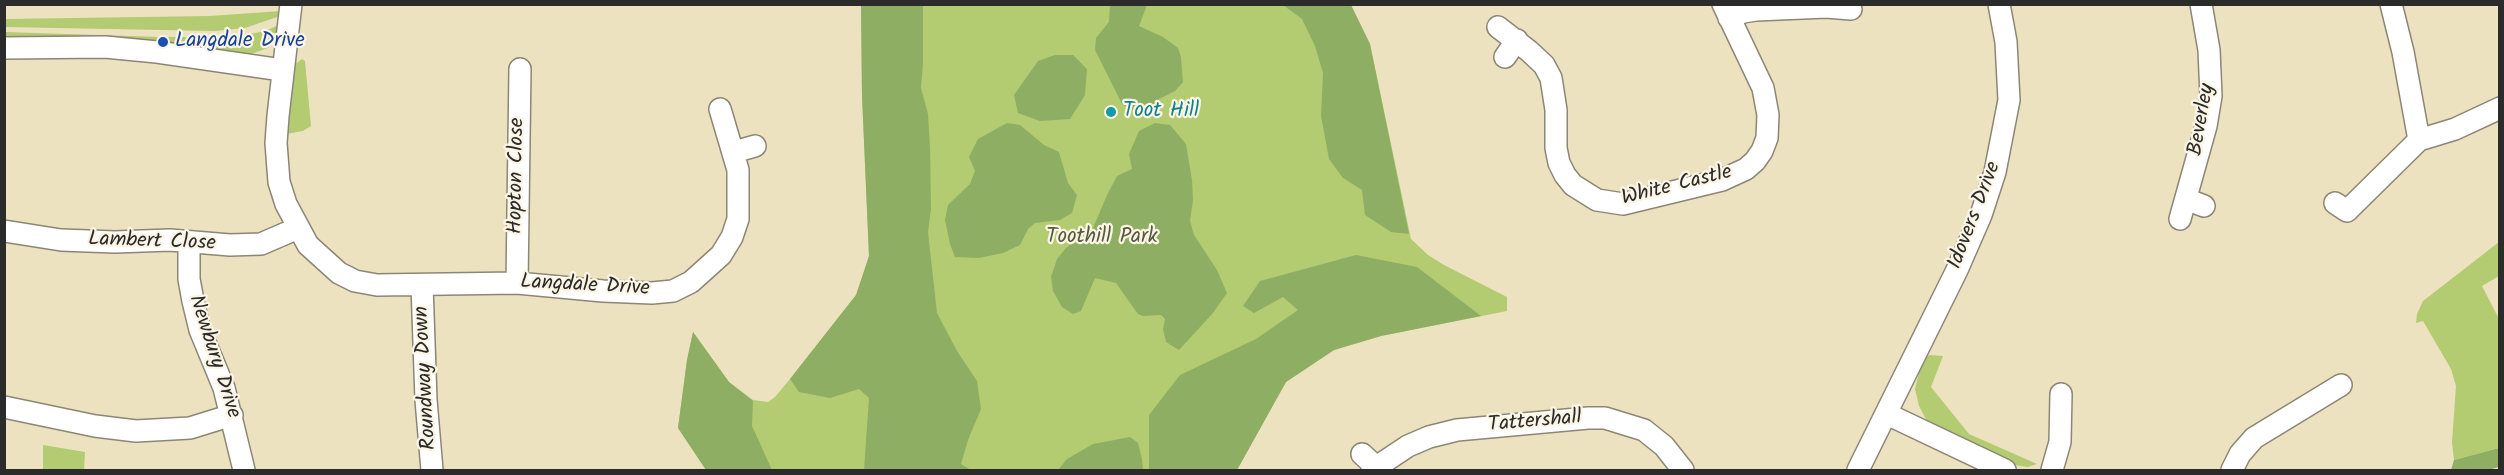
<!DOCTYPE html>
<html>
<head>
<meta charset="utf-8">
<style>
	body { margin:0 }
	#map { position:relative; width:2504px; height:475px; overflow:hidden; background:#ece2c0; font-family:Kalam,sans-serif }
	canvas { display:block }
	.frame { position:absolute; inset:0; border:6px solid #2b2b2b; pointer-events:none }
</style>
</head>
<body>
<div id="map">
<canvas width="2504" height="475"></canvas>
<div class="frame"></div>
</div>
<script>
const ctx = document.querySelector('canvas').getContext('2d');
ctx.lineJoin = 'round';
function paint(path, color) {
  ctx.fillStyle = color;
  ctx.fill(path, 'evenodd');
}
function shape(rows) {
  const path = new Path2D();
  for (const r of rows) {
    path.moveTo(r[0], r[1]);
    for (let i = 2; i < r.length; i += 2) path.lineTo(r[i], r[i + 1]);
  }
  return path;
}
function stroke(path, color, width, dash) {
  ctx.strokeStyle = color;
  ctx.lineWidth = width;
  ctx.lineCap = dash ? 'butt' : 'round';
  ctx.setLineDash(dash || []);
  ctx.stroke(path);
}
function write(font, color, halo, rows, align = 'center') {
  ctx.font = font + ' Kalam,sans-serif';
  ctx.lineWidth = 4.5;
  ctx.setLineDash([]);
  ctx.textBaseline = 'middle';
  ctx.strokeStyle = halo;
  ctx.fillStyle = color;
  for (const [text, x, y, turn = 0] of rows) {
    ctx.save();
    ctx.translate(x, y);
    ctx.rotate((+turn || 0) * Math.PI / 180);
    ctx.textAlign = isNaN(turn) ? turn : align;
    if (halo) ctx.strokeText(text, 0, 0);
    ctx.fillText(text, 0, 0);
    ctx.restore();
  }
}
const green = shape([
	[861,5,1351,5,1370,44,1411,239,1428,255,1444,265,1507,297,1507,311,1381,336,1334,350,1286,382,1237,470,706,470,678,428,687,360,693,332,729,382,753,400,768,402,775,397,790,379,856,295,864,272,869,256,862,95],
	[281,11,280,16,245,28,214,31,5,27,5,19,210,16],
	[281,24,274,42,268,48,248,55,5,40,4,32,160,37,235,37,265,31],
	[302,59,305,61,311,126,303,131,286,134,294,65],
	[2499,242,2499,276,2482,286,2499,319,2499,448,2454,460,2452,442,2456,386,2451,369,2423,321,2416,323,2417,314,2423,301],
	[1930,355,1943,356,1931,387,1969,434,2037,464,2028,467,2014,465,1947,434,1927,421,1919,406,1915,389,1919,373,1927,356],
	[43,445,85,452,84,470,43,470]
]);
const forest = shape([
	[861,5,923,5,923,63,921,88,928,114,930,147,931,209,928,232,937,313,957,351,977,381,981,409,968,440,961,464,971,470,864,470,869,398,859,389,830,398,799,392,790,379,856,295,869,256,862,95],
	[1110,5,1147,5,1139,26,1163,37,1178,48,1181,57,1183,82,1175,91,1159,99,1156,107,1139,114,1122,104,1095,50,1096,38,1109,22],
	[1283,5,1351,5,1370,44,1409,234,1391,232,1365,215,1362,190,1343,178,1329,159,1321,116,1323,73,1315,46,1302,19],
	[1055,55,1073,55,1087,69,1085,95,1070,119,1040,121,1018,113,1014,95,1038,61],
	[1007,123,1020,125,1044,145,1059,152,1068,183,1077,195,1072,213,1060,220,1035,223,1028,229,1020,245,1003,253,979,258,955,257,950,244,945,220,948,205,970,184,975,171,969,157,978,139],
	[1155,123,1170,125,1186,144,1192,180,1193,200,1190,221,1194,235,1217,270,1227,293,1213,313,1179,350,1166,342,1163,329,1165,319,1161,315,1143,316,1138,314,1116,283,1095,278,1081,311,1073,314,1062,307,1053,291,1051,277,1057,259,1066,248,1073,243,1089,243,1095,240,1093,228,1107,195,1117,176,1132,169,1129,154,1139,131],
	[1356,255,1417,267,1481,316,1381,336,1334,350,1286,382,1237,470,1149,470,1149,415,1180,375,1256,339,1298,310,1283,297,1254,313,1243,306,1260,281],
	[693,332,729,382,753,401,752,426,772,470,706,470,678,428,687,360],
	[1130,437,1138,443,1142,459,1143,470,1058,470,1067,459,1093,444],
	[2499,448,2499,467,2488,470,2451,470,2454,460]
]);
const minor = shape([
	[291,4,278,116,276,143,279,182,286,204,308,245,339,273,355,281,377,285,517,283,603,291,652,293,673,291,691,282,721,255,732,237,738,219,738,170,720,109],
	[1729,18,1743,12,1756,10,1826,7,1851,9],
	[1498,27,1529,51,1544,65,1551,78,1556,110,1556,148,1559,163,1565,175,1573,185,1597,200,1623,204,1722,180,1746,169,1755,161,1762,151,1767,138,1768,115,1763,88,1723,4],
	[4,48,105,47,157,52,282,70],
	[1505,57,1517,40],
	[2419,140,2455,129,2500,108],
	[734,152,755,146],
	[2186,199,2204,206],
	[2335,203,2347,211,2419,140,2403,52,2391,4],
	[2180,219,2206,126,2211,96,2209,50,2201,4],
	[4,231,61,240,115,242,170,240,230,245,261,244,298,228],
	[189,242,189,279,193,301,200,330,224,388,244,470],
	[517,283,520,69],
	[422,285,426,400,432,470],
	[4,407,95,426,136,431,190,428,232,415],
	[1887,414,2005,470],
	[1362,454,1376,467],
	[1372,470,1408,446,1429,437,1457,430,1588,418,1605,418,1644,430,1664,446,1683,470],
	[1858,470,1957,270,1981,215,1995,172,2009,100,2006,42,1999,4],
	[2052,470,2060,442,2061,394],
	[2232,470,2240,454,2254,438,2341,385]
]);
const markers = [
	[163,42,6,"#1a4fb4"],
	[1111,112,6,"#0f9aa8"]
];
const transitNames = [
	["Langdale Drive",175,42]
];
const cultureNames = [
	["Toot Hill",1123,112]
];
const streetNames = [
	["Beverley",2203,120,-80],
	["Hopton Close",518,176,-89],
	["White Castle",1677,187,-14],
	["Idovers Drive",1976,216,-69],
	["Lambert Close",152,243,2],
	["Langdale Drive",585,287,3],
	["Newbury Drive",213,357,72],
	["Roundway Down",427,378,-93],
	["Tattershall",1535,423,-5]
];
const parkNames = [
	["Toothill Park",1102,238]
];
paint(green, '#b3cb71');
paint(forest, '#8eaf63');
stroke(minor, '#8c8676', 24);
stroke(minor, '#fff', 21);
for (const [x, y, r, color] of markers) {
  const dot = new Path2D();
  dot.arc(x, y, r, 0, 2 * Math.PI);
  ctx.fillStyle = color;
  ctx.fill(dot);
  stroke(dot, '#fcf5e5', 2);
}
write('21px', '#164399', '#fcf5e5', transitNames, 'left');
write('21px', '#0d838f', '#fcf5e5', cultureNames, 'left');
write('21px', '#2b2b2b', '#fcf5e5', streetNames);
write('21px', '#545b40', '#fcf5e5', parkNames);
</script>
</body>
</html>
